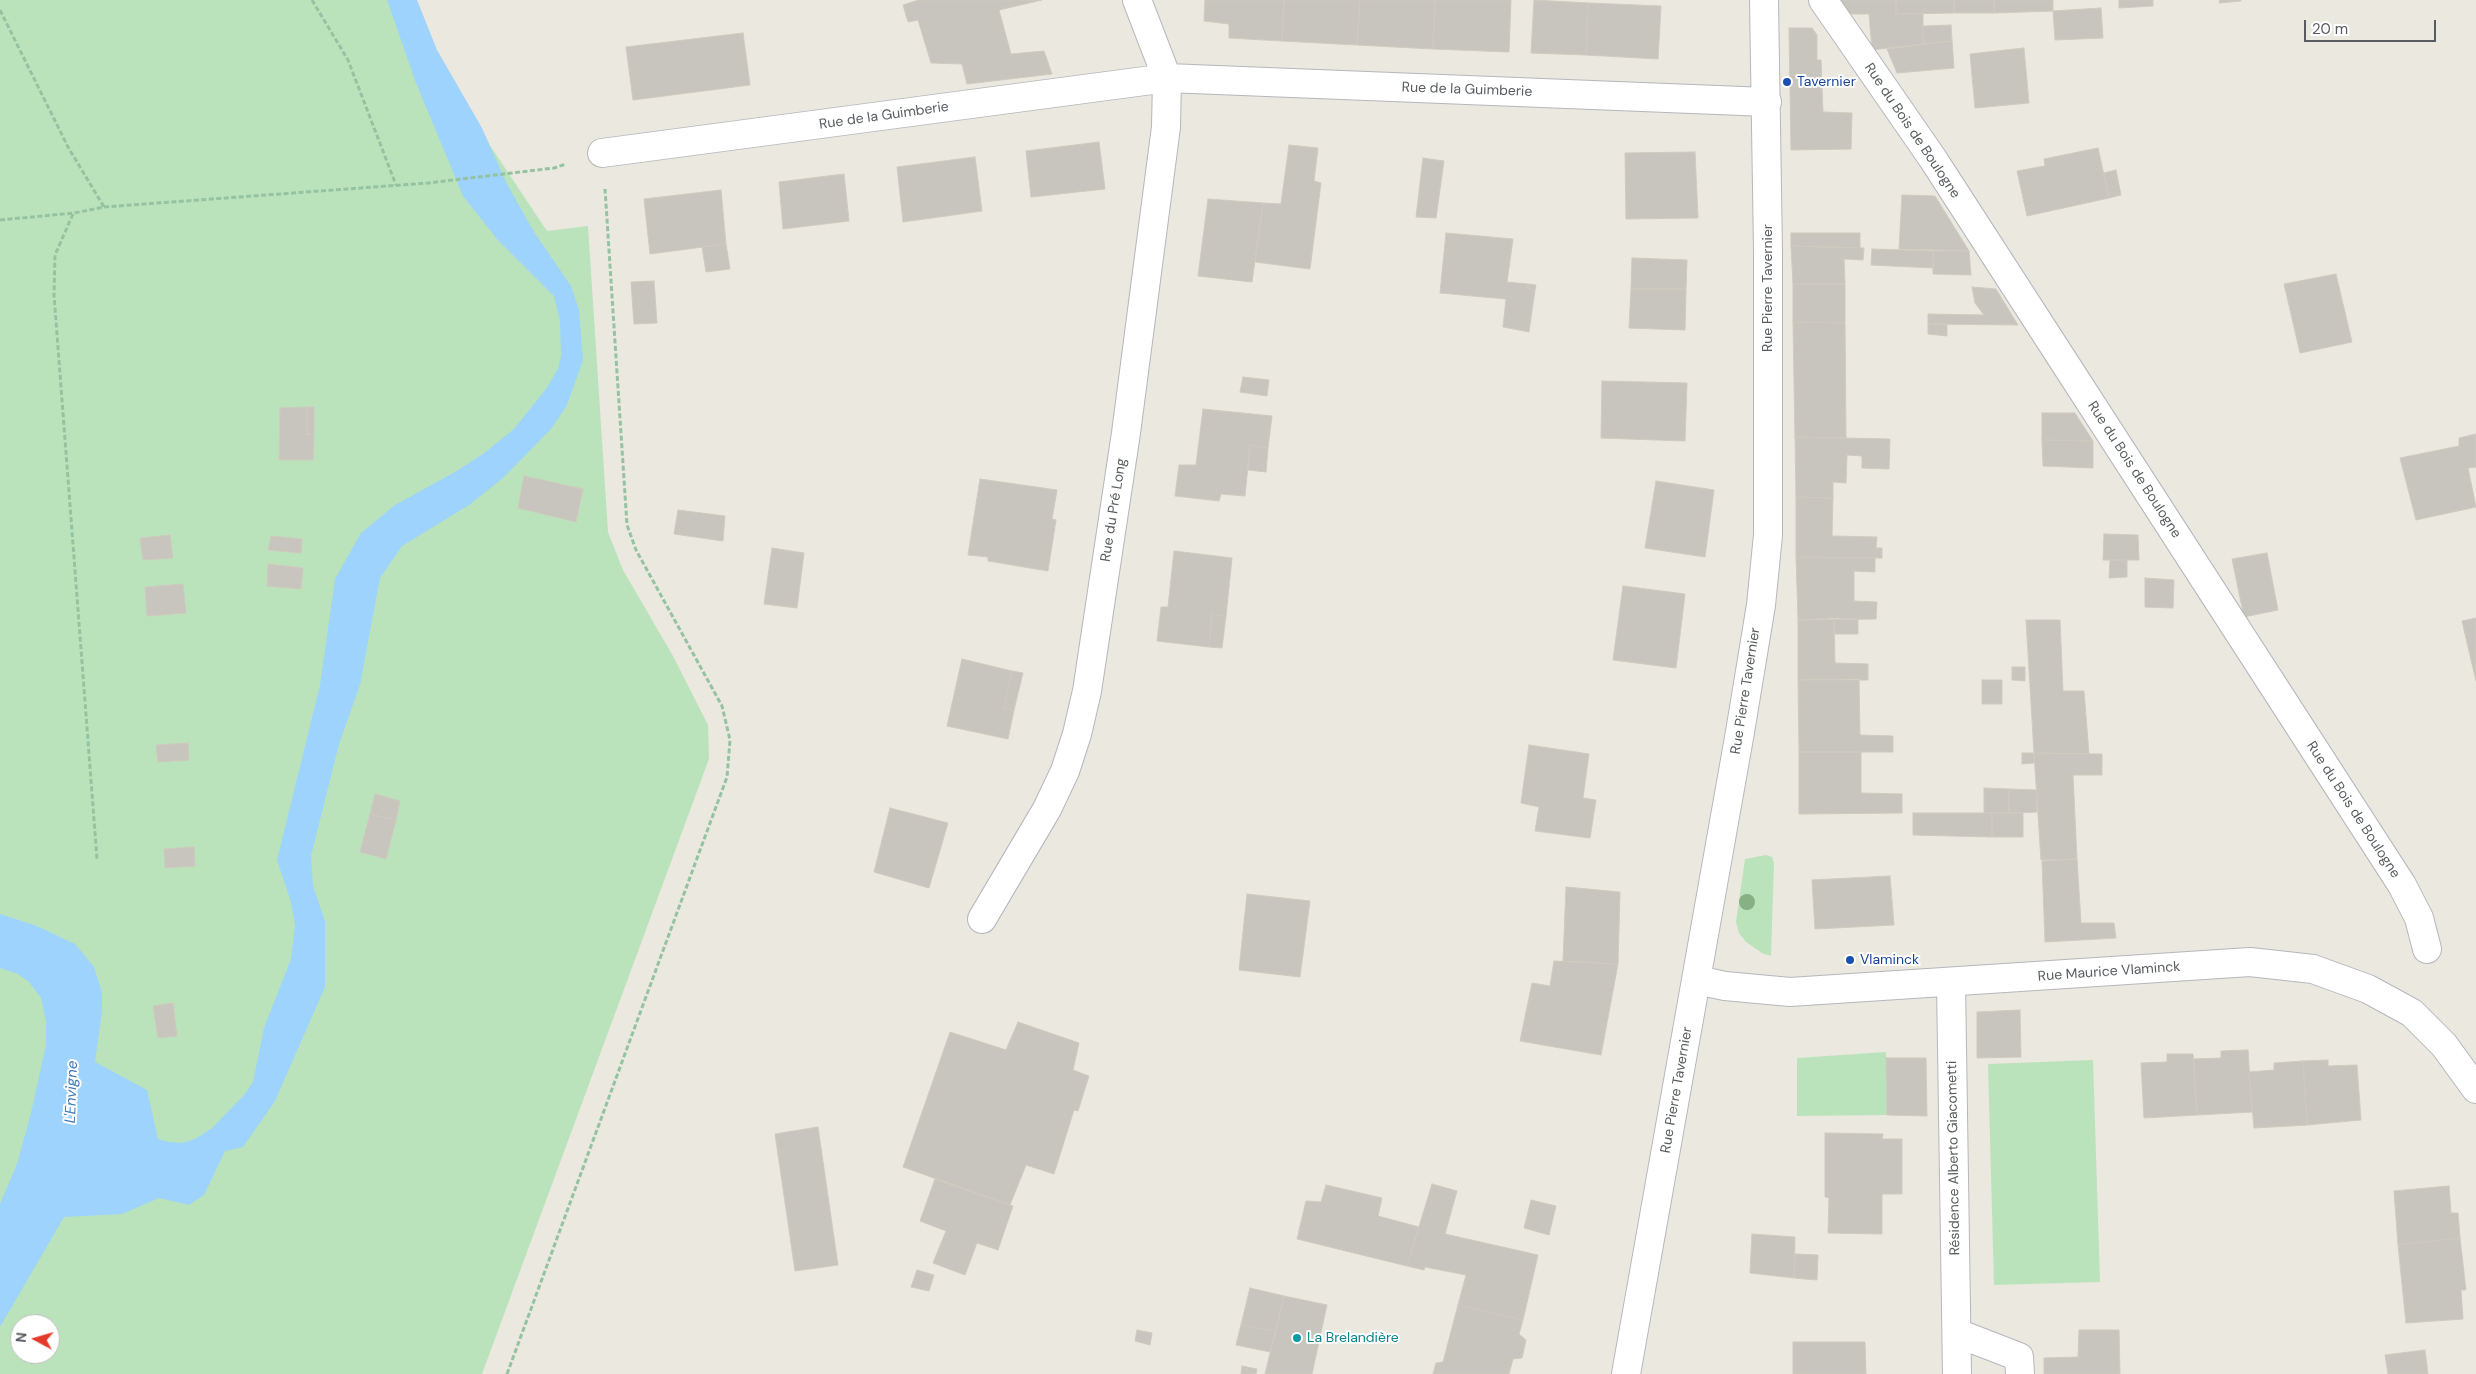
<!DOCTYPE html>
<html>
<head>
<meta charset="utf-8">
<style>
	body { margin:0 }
	#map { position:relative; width:2476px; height:1374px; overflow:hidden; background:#ebe8df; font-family:"DM Sans",sans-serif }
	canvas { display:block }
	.north { position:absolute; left:10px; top:1314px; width:50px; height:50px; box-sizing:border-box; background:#fff; border:1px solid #bcbebf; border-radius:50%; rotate:276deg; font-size:14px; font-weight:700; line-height:20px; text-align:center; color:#585c60 }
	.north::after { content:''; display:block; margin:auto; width:18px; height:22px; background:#e53a2b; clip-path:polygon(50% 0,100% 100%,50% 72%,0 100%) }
	.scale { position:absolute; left:2304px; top:20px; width:132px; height:22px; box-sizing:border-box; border:2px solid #585c60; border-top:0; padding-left:6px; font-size:15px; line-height:18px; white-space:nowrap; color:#585c60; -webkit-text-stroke:4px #fff; paint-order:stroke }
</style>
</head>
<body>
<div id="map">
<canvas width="2476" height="1374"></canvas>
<div class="north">N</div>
<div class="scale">20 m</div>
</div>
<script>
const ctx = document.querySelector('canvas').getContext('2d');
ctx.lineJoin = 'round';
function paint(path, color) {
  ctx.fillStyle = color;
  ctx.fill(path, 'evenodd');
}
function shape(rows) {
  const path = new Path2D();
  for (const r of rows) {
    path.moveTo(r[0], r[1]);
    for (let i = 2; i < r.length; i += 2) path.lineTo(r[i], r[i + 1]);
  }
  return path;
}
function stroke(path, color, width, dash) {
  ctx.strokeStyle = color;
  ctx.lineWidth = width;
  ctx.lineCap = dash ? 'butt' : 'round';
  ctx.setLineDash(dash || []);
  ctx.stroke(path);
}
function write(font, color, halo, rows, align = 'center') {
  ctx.font = font + ' "DM Sans",sans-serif';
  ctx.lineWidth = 4;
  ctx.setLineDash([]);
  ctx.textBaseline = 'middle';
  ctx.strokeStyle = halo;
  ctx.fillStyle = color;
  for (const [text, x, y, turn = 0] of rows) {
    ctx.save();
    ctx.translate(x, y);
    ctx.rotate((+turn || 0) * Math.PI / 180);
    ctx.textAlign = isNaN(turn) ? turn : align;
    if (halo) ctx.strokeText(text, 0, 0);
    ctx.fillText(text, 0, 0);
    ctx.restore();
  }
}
const green = shape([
	[0,0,393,0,547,231,588,226,608,532,623,570,673,656,708,725,709,759,482,1374,0,1374],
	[20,1324,50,1324,50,1354,20,1354],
	[1766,855,1772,857,1774,863,1771,956,1762,953,1746,942,1739,933,1736,922,1745,859],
	[1886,1052,1887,1115,1797,1116,1797,1058],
	[2093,1060,2100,1282,1994,1285,1988,1064]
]);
const water = shape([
	[387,0,417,0,437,50,482,128,507,184,534,232,571,286,579,310,583,360,567,405,551,429,503,478,469,505,402,546,380,578,360,685,339,744,311,856,313,886,325,921,325,987,275,1101,243,1147,225,1151,204,1195,189,1205,159,1198,122,1214,64,1217,0,1327,0,1204,17,1164,31,1113,46,1045,46,1021,41,998,29,982,18,974,0,968,0,914,37,926,75,944,94,967,102,993,102,1011,95,1062,147,1090,158,1139,169,1142,182,1143,195,1139,212,1128,245,1094,253,1082,264,1028,291,959,295,925,291,902,277,860,320,685,335,579,361,533,395,505,455,472,483,454,514,429,546,389,558,369,561,356,560,321,554,296,497,239,463,196,416,83]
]);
const building = shape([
	[919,0,1042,0,999,10,1011,54,1044,51,1052,74,967,84,962,64,931,63,918,20,908,22,903,5,919,0],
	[1205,0,1284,0,1282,41,1229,38,1229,24,1204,21,1205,0],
	[1284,0,1360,0,1357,45,1282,41,1284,0],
	[1360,0,1435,0,1433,49,1357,45,1360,0],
	[1435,0,1511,0,1509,52,1433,49,1435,0],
	[1534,0,1588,3,1586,55,1531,53,1534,0],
	[1838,0,1896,0,1896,14,1923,14,1923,44,1872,50,1869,14,1846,14,1838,0],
	[1896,0,1954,0,1954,13,1896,14,1896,0],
	[1954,0,1994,0,1994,13,1954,13,1954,0],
	[1994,0,2053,0,2053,11,1994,13,1994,0],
	[2119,0,2153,0,2153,6,2119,8,2119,0],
	[2220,0,2241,0,2241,1,2219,3,2220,0],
	[1588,3,1661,6,1658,59,1586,55,1588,3],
	[2101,8,2103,38,2055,40,2053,11,2101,8],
	[1951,25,1952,41,1923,44,1923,26,1951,25],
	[1789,28,1812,28,1817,35,1817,60,1821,60,1823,112,1852,113,1851,149,1791,150,1789,28],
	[743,33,750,85,633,100,626,47,743,33],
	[1952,41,1954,68,1897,73,1887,49,1952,41],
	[2024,48,2029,103,1975,108,1970,54,2024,48],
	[1099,142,1105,189,1031,197,1026,151,1099,142],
	[1289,145,1318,148,1314,181,1321,183,1310,269,1255,262,1263,203,1281,204,1289,145],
	[2098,148,2109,198,2027,216,2017,171,2045,166,2044,159,2098,148],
	[1695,152,1698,218,1626,219,1625,153,1695,152],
	[975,157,982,211,903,222,897,167,975,157],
	[1423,158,1444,161,1436,218,1416,217,1423,158],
	[2116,170,2121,195,2109,198,2104,173,2116,170],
	[844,174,849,221,783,229,779,182,844,174],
	[721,190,726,244,650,254,644,199,721,190],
	[1902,195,1935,196,1969,251,1899,249,1902,195],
	[1208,199,1263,203,1252,282,1198,276,1208,199],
	[1446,233,1513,239,1507,282,1528,284,1528,289,1535,290,1529,332,1503,327,1506,299,1440,293,1446,233],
	[1791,233,1860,233,1860,248,1791,246,1791,233],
	[726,244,730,269,706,272,702,247,726,244],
	[1791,246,1864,248,1863,260,1844,259,1845,284,1793,284,1791,246],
	[1872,249,1933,251,1934,268,1871,265,1872,249],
	[1933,251,1969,251,1971,275,1933,274,1933,251],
	[1632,258,1687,260,1686,289,1631,289,1632,258],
	[2336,274,2352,342,2300,353,2284,284,2336,274],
	[654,281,657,323,634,324,631,282,654,281],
	[1528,284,1536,285,1535,290,1528,289,1528,284],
	[1793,284,1845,284,1845,323,1793,322,1793,284],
	[1972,287,1996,289,2018,325,1928,324,1928,314,1984,315,1975,303,1972,287],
	[1631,289,1686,289,1685,330,1629,328,1631,289],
	[1793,322,1845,323,1846,438,1795,437,1793,322],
	[1928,324,1947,324,1947,336,1928,334,1928,324],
	[1243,377,1269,380,1267,396,1240,392,1243,377],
	[1602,381,1687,383,1685,441,1601,438,1602,381],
	[307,407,314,407,314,434,307,434,307,407],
	[307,407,307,434,314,434,313,460,279,460,280,408,307,407],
	[1203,409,1272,416,1268,448,1250,445,1245,496,1221,494,1219,501,1175,496,1179,465,1196,465,1203,409],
	[2042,413,2075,413,2093,441,2042,440,2042,413],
	[2476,434,2476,467,2468,468,2476,507,2416,520,2400,458,2459,446,2459,438,2476,434],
	[1795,437,1890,439,1889,469,1862,468,1862,456,1847,455,1846,483,1833,482,1833,498,1796,497,1795,437],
	[2042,440,2093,441,2093,468,2043,466,2042,440],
	[1250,445,1268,448,1266,472,1248,470,1250,445],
	[524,476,583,489,576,522,518,508,524,476],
	[980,479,1057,490,1052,519,1056,520,1048,571,988,561,988,557,968,555,980,479],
	[1656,481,1714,490,1705,557,1645,548,1656,481],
	[1796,497,1833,498,1832,536,1877,537,1876,548,1882,548,1882,558,1796,557,1796,497],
	[678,510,725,516,723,541,674,534,678,510],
	[2104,534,2138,535,2139,560,2103,560,2104,534],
	[170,535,173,558,143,560,140,538,170,535],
	[271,536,302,539,301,553,268,550,271,536],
	[772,548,804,553,797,608,764,604,772,548],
	[1174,551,1232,558,1226,616,1212,614,1209,647,1157,641,1161,607,1168,607,1174,551],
	[2267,553,2278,610,2244,617,2232,559,2267,553],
	[1796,557,1875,558,1875,572,1854,571,1854,601,1877,602,1876,619,1798,620,1796,557],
	[2110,560,2127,560,2127,577,2109,578,2110,560],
	[268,564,303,568,301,589,267,586,268,564],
	[2145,578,2174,580,2173,608,2145,607,2145,578],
	[183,584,186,613,147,616,145,587,183,584],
	[1623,586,1685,594,1676,668,1613,660,1623,586],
	[1212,614,1226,616,1222,648,1209,647,1212,614],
	[1834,618,1858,619,1858,634,1834,634,1834,618],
	[1834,618,1835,663,1868,664,1868,680,1798,680,1798,620,1834,618],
	[2476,618,2476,681,2462,621,2476,618],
	[2026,620,2060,620,2063,691,2084,691,2089,754,2034,753,2026,620],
	[962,659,1012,671,1004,708,1014,710,1008,739,947,726,962,659],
	[2012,667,2025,667,2025,681,2012,680,2012,667],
	[1012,671,1023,673,1014,710,1004,708,1012,671],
	[1859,679,1860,735,1893,736,1893,752,1799,752,1798,680,1859,679],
	[1982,680,2002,680,2002,704,1982,704,1982,680],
	[188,743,189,760,158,762,156,745,188,743],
	[1529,745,1589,754,1583,798,1596,800,1590,838,1535,831,1539,807,1521,803,1529,745],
	[1799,752,1861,752,1861,793,1902,794,1902,813,1799,814,1799,752],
	[2022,753,2034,753,2034,763,2022,764,2022,753],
	[2034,753,2102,754,2102,775,2073,775,2077,859,2041,860,2034,753],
	[1984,788,2009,789,2009,813,1984,813,1984,788],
	[2009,789,2036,790,2037,812,2009,813,2009,789],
	[375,794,400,801,396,820,370,814,375,794],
	[890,808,948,823,929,888,874,872,890,808],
	[1913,813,1992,813,1992,837,1913,835,1913,813],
	[1992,813,2023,813,2023,837,1992,837,1992,813],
	[370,814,396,820,386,859,360,852,370,814],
	[194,847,195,866,165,868,164,849,194,847],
	[2077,859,2081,923,2114,923,2116,938,2045,942,2042,861,2077,859],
	[1890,876,1894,925,1815,929,1812,880,1890,876],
	[1566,887,1620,892,1618,964,1563,961,1566,887],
	[1247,894,1310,901,1300,977,1239,970,1247,894],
	[1554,961,1618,964,1601,1055,1520,1041,1532,983,1550,986,1554,961],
	[173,1003,177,1036,158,1038,153,1006,173,1003],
	[2020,1010,2021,1057,1977,1058,1977,1012,2020,1010],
	[1018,1022,1079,1043,1073,1070,1089,1076,1078,1111,1074,1110,1054,1174,1026,1165,1010,1205,903,1167,950,1032,1006,1050,1018,1022],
	[2248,1050,2252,1112,2197,1115,2193,1059,2221,1058,2221,1051,2248,1050],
	[2167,1054,2193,1054,2197,1115,2144,1118,2141,1063,2167,1062,2167,1054],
	[1886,1058,1926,1058,1927,1116,1887,1115,1886,1058],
	[2328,1060,2328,1066,2357,1065,2361,1120,2307,1125,2303,1061,2328,1060],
	[2303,1061,2307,1125,2254,1128,2249,1072,2274,1070,2274,1063,2303,1061],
	[818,1127,838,1265,795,1271,775,1134,818,1127],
	[1825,1133,1883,1134,1882,1139,1902,1139,1902,1194,1882,1194,1882,1234,1828,1233,1829,1198,1825,1197,1825,1133],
	[935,1179,1013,1206,998,1250,977,1243,965,1275,933,1263,946,1231,920,1221,935,1179],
	[1432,1184,1457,1191,1445,1234,1538,1255,1523,1320,1458,1305,1466,1275,1425,1267,1424,1270,1407,1266,1432,1184],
	[1326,1185,1382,1198,1378,1216,1419,1227,1407,1266,1297,1239,1306,1201,1321,1202,1326,1185],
	[2449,1186,2451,1213,2458,1213,2460,1238,2398,1245,2394,1191,2449,1186],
	[1531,1200,1556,1206,1549,1235,1524,1228,1531,1200],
	[1752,1234,1795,1237,1794,1278,1750,1273,1752,1234],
	[2460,1238,2466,1290,2461,1290,2463,1319,2406,1323,2398,1245,2460,1238],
	[1795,1254,1818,1255,1817,1280,1794,1278,1795,1254],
	[917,1270,934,1275,929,1291,911,1287,917,1270],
	[1250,1288,1284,1296,1276,1331,1241,1325,1250,1288],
	[1284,1296,1327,1305,1312,1374,1265,1374,1284,1296],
	[1458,1305,1523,1320,1519,1334,1526,1340,1522,1358,1513,1359,1509,1374,1433,1374,1436,1363,1443,1362,1458,1305],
	[1241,1325,1276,1331,1270,1352,1236,1345,1241,1325],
	[1137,1330,1152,1333,1150,1345,1135,1341,1137,1330],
	[2079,1330,2119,1330,2120,1374,2044,1374,2044,1358,2078,1357,2079,1330],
	[1793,1342,1865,1342,1866,1374,1793,1374,1793,1342],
	[2425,1350,2428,1374,2388,1374,2385,1355,2425,1350],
	[1242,1366,1257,1369,1256,1374,1241,1374,1242,1366]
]);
const path = shape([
	[312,0,348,60,396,185],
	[0,10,68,147,104,207],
	[73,214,55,255,54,295,97,859],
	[0,220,74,213,104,207,428,183,554,168,566,164],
	[507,1374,727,777,730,740,722,706,636,550,627,525,605,189]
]);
const street = shape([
	[1823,0,1933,159,2402,885,2419,918,2427,949],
	[602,153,1167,78,1767,102],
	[982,919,1047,809,1065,771,1077,734,1087,691,1126,433,1166,127,1167,78,1137,0],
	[1697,980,1725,986,1790,992,2250,962,2313,969,2368,989,2412,1013,2444,1045,2476,1089],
	[1951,982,1957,1374],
	[1957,1333,2019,1357,2020,1374],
	[1626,1374,1740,732,1761,605,1768,535,1768,252,1764,0]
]);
const trees = [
	[1747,902]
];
const markers = [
	[1787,82,5,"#1a4fb4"],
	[1850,960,5,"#1a4fb4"],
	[1297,1338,5,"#0f9aa8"]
];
const transitNames = [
	["Tavernier",1797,82],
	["Vlaminck",1860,960]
];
const streetNames = [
	["Rue de la Guimberie",1467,90,2],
	["Rue de la Guimberie",884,116,-8],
	["Rue du Bois de Boulogne",1912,131,56],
	["Rue Pierre Tavernier",1768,288,-90],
	["Rue du Bois de Boulogne",2134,470,57],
	["Rue du Pré Long",1114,510,-81],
	["Rue Pierre Tavernier",1746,691,-81],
	["Rue du Bois de Boulogne",2353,810,57],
	["Rue Maurice Vlaminck",2109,972,-4],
	["Rue Pierre Tavernier",1677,1090,-80],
	["Résidence Alberto Giacometti",1954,1158,-91]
];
const cultureNames = [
	["La Brelandière",1307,1338]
];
const waterNames = [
	["L'Envigne",72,1092,-88]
];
paint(green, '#bbe3bb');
paint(water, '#9dd3fd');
paint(building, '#c8c5be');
stroke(building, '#cfcabe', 1);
stroke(street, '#b5b7bc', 30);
stroke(path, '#95c3a2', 3, [5, 2.5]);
stroke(street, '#fff', 28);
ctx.fillStyle = '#87b084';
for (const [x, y] of trees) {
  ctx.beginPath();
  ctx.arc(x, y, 8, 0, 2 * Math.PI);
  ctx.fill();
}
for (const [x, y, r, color] of markers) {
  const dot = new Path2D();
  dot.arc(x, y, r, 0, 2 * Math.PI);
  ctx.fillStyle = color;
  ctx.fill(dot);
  stroke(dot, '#fff', 2);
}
write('14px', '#164399', '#fff', transitNames, 'left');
write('14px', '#585c60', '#fff', streetNames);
write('14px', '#0d838f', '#fff', cultureNames, 'left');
write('italic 15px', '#3f79b6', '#fff', waterNames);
</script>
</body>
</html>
